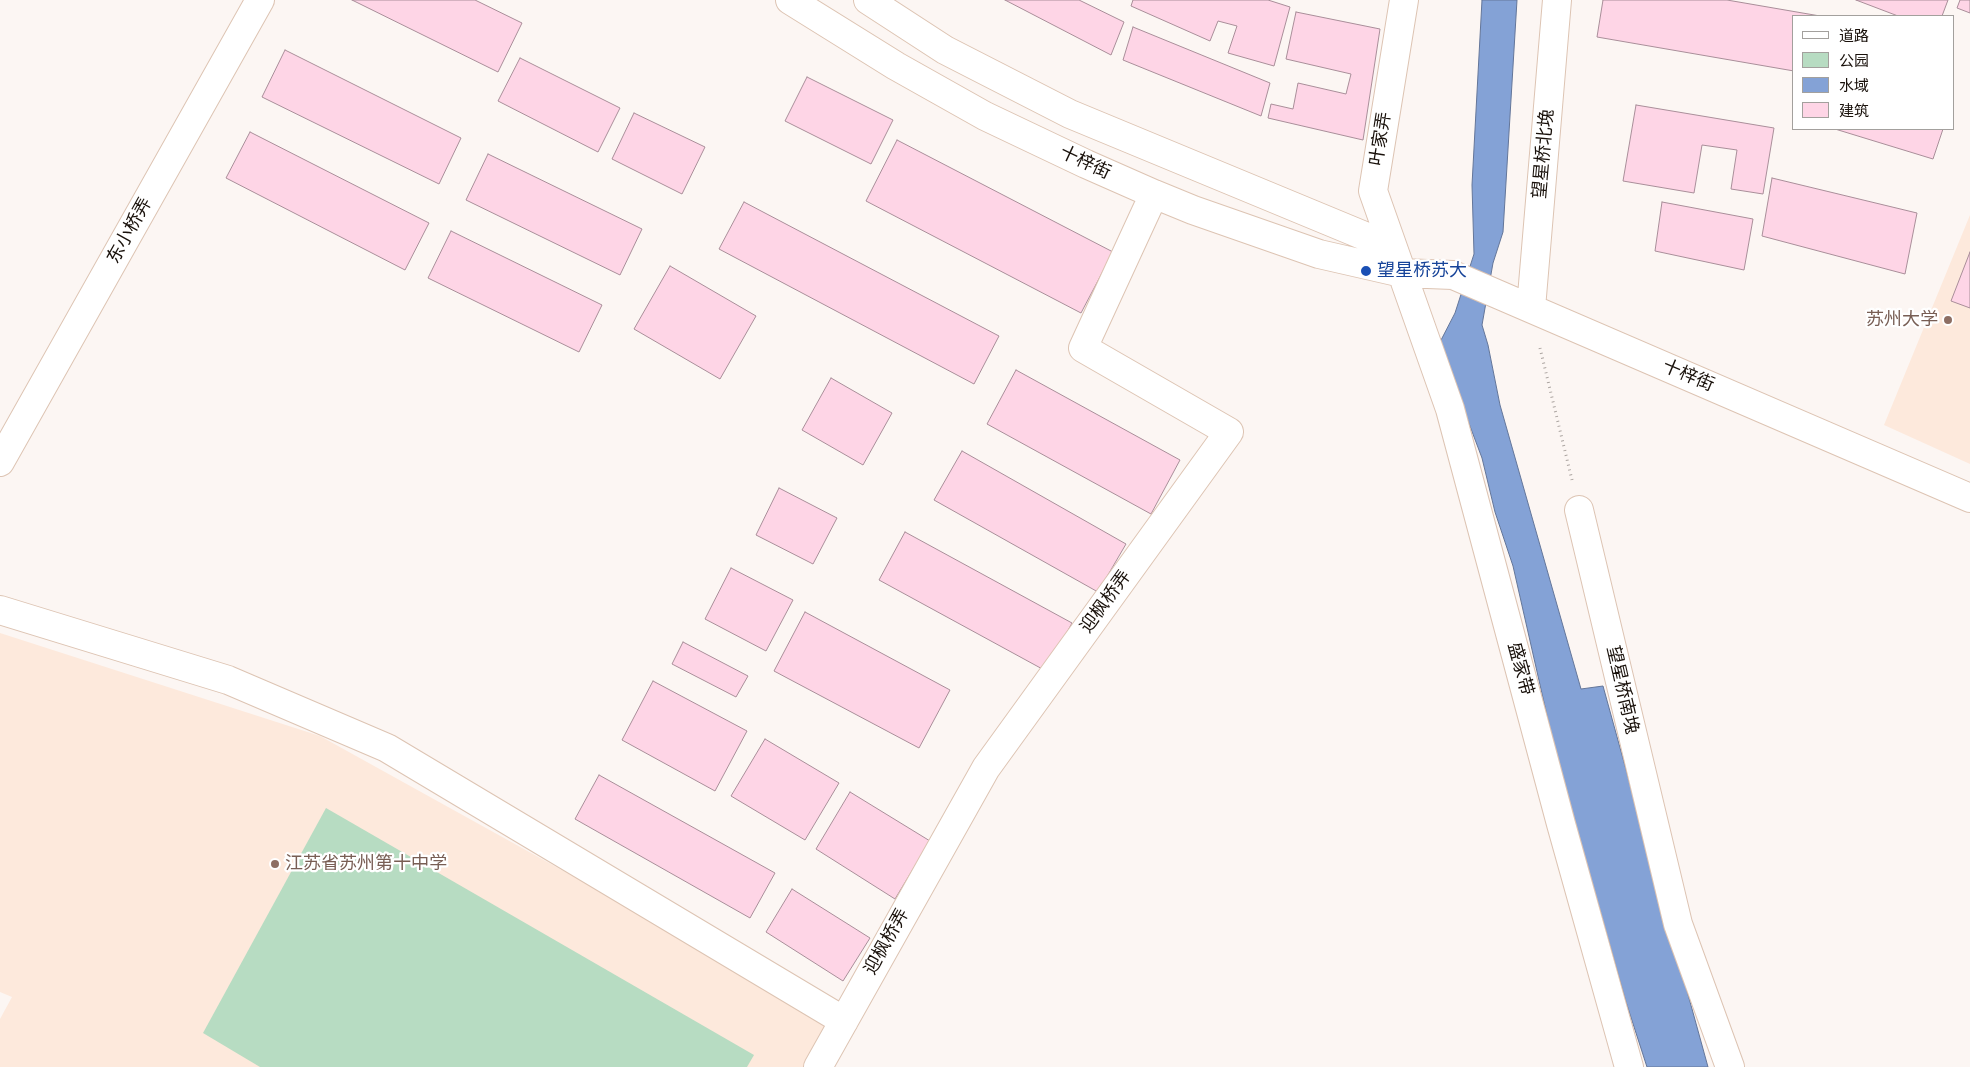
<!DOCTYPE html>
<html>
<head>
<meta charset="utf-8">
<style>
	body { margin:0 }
	#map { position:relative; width:1970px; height:1067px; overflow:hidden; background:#fcf6f3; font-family:"Space Grotesk","Noto Sans SC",sans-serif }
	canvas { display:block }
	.legend { position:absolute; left:1792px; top:15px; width:162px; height:115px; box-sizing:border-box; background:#fff; border:1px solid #a3a09d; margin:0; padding:6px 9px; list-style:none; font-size:15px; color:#19110b }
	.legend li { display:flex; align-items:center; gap:10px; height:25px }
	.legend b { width:25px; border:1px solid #a3a09d }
</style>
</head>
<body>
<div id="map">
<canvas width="1970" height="1067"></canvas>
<ul class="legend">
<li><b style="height:6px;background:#fff"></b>道路</li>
<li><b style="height:14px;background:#b7dcc2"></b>公园</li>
<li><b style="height:14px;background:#84a2d6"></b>水域</li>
<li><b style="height:14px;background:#fed5e6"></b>建筑</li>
</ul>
</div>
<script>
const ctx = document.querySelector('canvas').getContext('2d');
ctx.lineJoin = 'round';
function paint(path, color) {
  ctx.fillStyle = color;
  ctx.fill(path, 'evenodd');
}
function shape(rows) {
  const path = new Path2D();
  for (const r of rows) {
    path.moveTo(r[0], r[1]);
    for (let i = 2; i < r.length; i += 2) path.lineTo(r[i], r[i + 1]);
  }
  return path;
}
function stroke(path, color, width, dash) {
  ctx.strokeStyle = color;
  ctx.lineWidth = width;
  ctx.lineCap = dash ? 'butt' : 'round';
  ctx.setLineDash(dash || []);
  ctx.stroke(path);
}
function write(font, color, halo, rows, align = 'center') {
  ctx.font = font + ' "Space Grotesk","Noto Sans SC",sans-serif';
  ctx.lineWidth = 4.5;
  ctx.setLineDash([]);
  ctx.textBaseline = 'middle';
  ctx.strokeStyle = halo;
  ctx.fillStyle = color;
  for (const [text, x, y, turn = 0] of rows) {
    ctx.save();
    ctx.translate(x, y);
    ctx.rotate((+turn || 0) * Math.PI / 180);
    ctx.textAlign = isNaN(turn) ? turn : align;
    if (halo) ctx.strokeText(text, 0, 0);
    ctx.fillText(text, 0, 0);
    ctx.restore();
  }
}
const built = shape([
	[1970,215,1970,464,1884,425],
	[0,633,320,736,845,1027,821,1067,0,1067,0,1019,12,997,0,992]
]);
const green = shape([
	[326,808,754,1055,747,1067,260,1067,203,1033]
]);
const water = shape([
	[1482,0,1517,0,1503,232,1493,263,1482,325,1488,345,1500,405,1581,689,1603,686,1708,1067,1647,1067,1626,1002,1558,764,1513,566,1495,512,1482,458,1439,344,1455,313,1474,254,1472,185,1482,0]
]);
const building = shape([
	[352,0,475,0,522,23,498,72,352,0],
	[1005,0,1079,0,1124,22,1111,55,1005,0],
	[1133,0,1268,0,1290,7,1274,66,1228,53,1237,26,1218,21,1210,41,1131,6,1133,0],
	[1603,0,1727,0,1820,16,1794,16,1794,71,1597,37,1603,0],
	[1856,0,1948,0,1942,16,1898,16,1856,0],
	[1960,0,1970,0,1970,13,1957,8,1960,0],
	[1296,12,1380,29,1363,140,1268,118,1271,104,1293,109,1298,83,1346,94,1351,74,1286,59,1296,12],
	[1133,27,1270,83,1261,116,1123,60,1133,27],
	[285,50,461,138,439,184,262,97,285,50],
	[520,58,620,108,598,152,498,101,520,58],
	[807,77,893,120,871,164,785,121,807,77],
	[1636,105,1774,128,1763,194,1731,189,1737,150,1702,145,1694,193,1623,181,1636,105],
	[634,113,705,147,682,194,612,159,634,113],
	[1835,129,1943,129,1933,159,1835,129],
	[250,132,429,223,405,270,226,178,250,132],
	[897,140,1113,252,1081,313,866,201,897,140],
	[488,154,642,229,620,275,466,200,488,154],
	[1772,178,1917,213,1905,274,1762,236,1772,178],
	[744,202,999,336,974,384,719,249,744,202],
	[1662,202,1753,219,1744,270,1655,251,1662,202],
	[451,231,602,305,579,352,428,278,451,231],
	[1970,252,1970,308,1951,301,1970,252],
	[670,266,756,316,720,379,634,329,670,266],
	[1016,370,1180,460,1151,514,987,424,1016,370],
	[831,378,892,413,863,465,802,430,831,378],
	[962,451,1126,544,1098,592,934,500,962,451],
	[779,488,837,518,813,564,756,535,779,488],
	[905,532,1072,623,1046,671,879,580,905,532],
	[731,568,793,600,766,651,705,619,731,568],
	[805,612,950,690,919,748,774,671,805,612],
	[683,642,748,676,736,697,672,664,683,642],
	[653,681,747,731,715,791,622,740,653,681],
	[765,739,839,783,805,840,731,796,765,739],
	[599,775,775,873,750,918,575,819,599,775],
	[850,792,930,841,895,899,816,849,850,792],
	[792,889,870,938,843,981,766,932,792,889]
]);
const path = shape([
	[1540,348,1572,480]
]);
const minor = shape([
	[790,0,896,66,985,116,1086,164,1154,194,1193,210,1319,254,1402,273,1453,275,1970,498],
	[868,0,945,50,1070,114,1367,237,1396,267],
	[1404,0,1373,191,1450,409,1561,824,1629,1067],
	[1531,308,1557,0],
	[0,462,260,0],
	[1579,510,1678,924,1730,1067],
	[0,610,228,680,387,748,844,1021],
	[818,1067,986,768,1229,432,1083,348,1154,194]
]);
const markers = [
	[1366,271,6,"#1a4fb4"],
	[1948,320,5,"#8d6e63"],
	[275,864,5,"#8d6e63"]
];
const streetNames = [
	["叶家弄",1381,139,-81],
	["望星桥北堍",1544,154,-85],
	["十梓街",1085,163,25],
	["东小桥弄",130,231,-61],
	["十梓街",1688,376,23],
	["迎枫桥弄",1106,602,-54],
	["盛家带",1520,669,75],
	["望星桥南堍",1622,690,77],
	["迎枫桥弄",887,942,-61]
];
const transitNames = [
	["望星桥苏大",1377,271]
];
const educationNames = [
	["苏州大学",1938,320],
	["江苏省苏州第十中学",285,864,"left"]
];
paint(built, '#fde9dc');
paint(green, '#b7dcc2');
paint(water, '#84a2d6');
stroke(water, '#647699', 1);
paint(building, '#fed5e6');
stroke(building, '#a98e99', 1);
stroke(minor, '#ddc4b3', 30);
stroke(path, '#aca5a1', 3, [1, 4]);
stroke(minor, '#fff', 28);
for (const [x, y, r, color] of markers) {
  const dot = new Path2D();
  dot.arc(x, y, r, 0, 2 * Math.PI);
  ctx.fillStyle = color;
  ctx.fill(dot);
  stroke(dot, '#fff', 2);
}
write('18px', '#19110b', '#fff', streetNames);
write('18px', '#164399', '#fff', transitNames, 'left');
write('18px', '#785e54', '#fff', educationNames, 'right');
</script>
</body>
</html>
